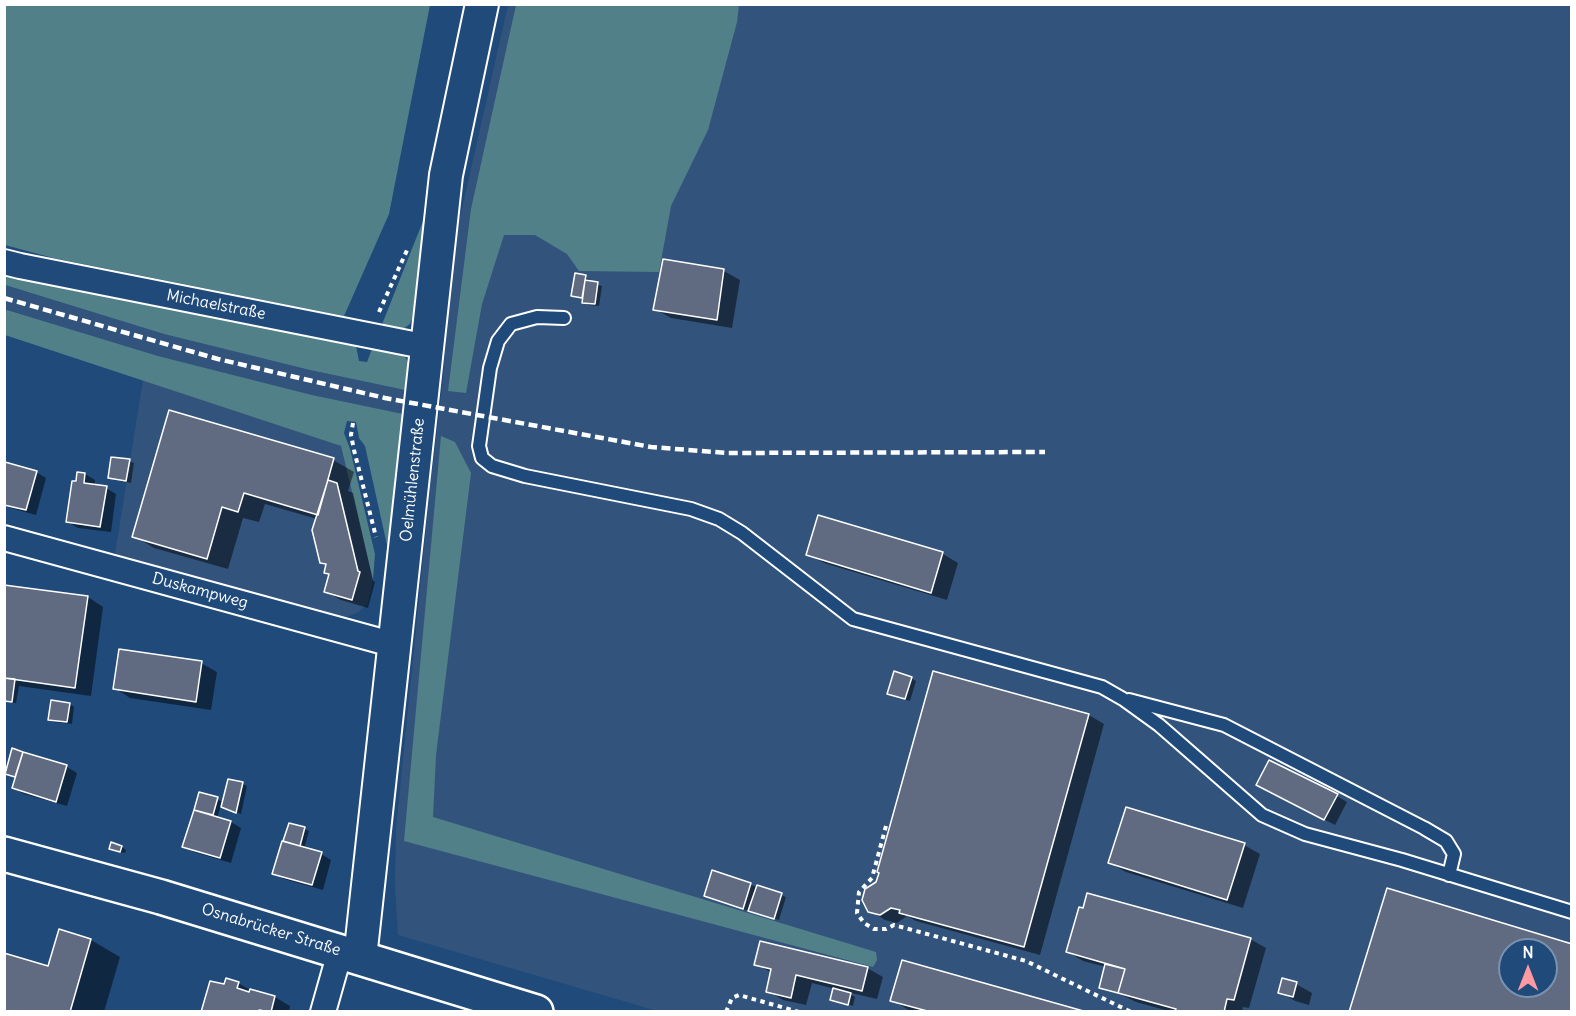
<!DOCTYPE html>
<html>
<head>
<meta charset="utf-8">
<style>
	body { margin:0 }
	#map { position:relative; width:1576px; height:1016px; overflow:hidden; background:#1f4a7a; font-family:Delius,sans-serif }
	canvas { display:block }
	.frame { position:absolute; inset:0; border:6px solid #fff; pointer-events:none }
	.north { position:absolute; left:1498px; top:938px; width:60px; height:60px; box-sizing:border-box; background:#1f4a7a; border:2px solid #7992af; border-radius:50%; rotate:0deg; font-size:16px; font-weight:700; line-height:24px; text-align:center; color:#fff }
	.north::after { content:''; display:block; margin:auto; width:21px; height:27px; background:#ff9aa2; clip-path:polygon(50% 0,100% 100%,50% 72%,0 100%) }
</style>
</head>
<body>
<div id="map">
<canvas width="1576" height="1016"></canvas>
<div class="frame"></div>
<div class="north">N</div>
</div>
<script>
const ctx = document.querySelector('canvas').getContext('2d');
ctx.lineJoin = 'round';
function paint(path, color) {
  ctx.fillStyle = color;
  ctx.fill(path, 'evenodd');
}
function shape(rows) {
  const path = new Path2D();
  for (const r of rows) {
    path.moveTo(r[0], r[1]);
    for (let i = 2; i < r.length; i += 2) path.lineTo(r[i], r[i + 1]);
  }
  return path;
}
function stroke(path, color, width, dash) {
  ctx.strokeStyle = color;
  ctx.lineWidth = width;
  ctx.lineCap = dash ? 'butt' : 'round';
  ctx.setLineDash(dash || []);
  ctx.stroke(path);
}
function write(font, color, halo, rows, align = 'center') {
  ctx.font = font + ' Delius,sans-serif';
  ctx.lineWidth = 4.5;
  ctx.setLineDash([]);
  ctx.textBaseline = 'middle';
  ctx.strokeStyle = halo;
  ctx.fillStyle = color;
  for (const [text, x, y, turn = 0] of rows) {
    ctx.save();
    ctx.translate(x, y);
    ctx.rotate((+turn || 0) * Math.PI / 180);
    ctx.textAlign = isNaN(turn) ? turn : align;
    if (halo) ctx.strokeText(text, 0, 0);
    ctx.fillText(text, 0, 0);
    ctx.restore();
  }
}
const built = shape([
	[508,5,1571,5,1571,1011,657,1011,398,935,395,886,396,829,430,489,443,379,449,298,459,222],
	[1510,950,1546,950,1546,986,1510,986],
	[4,285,164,334,310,370,405,390,405,412,403,414,312,395,158,356,5,309],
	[143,380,341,446,373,580,368,602,359,612,347,617,333,616,115,554]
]);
const green = shape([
	[4,5,430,5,389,214,344,316,53,258,5,245],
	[516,5,739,5,737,22,708,130,671,206,659,272,579,271,567,254,535,235,504,235,482,304,466,393,448,391,471,209],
	[425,216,415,312,410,324,403,329,393,332,379,332],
	[4,264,170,307,356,346,359,361,367,362,372,349,396,351,406,358,412,371,406,394,405,390,310,370,164,334,5,285],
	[4,309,158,356,312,395,403,414,405,412,389,554,365,446,359,438,356,422,347,421,344,433,350,449,375,554,373,580,341,446,5,335],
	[441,436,455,442,471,473,436,755,433,817,876,952,877,960,873,967,404,841]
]);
const shadow = shape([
	[664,261,724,271,740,280,732,328,671,318,655,309],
	[585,277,590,280,589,282,602,286,599,306,588,305,583,302,584,299,573,295],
	[170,412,333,460,354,472,348,491,353,493,373,581,375,582,368,608,341,600,325,591,330,575,325,572,327,566,321,562,317,519,265,504,259,522,243,518,228,569,154,548,134,536],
	[129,461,134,463,131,483,114,480,110,478],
	[6,464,36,472,46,478,36,515,4,506,4,471],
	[78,473,85,474,95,480,95,486,106,488,116,494,111,532,78,528,68,522],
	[819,517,943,554,958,563,947,600,824,563,808,554],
	[4,595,88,597,103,607,91,696,19,686,16,703,4,702],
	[201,663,217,672,211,710,130,698,115,688],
	[934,673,1089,715,1104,724,1040,955,916,921,907,916,897,923,885,920,869,910],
	[911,678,916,681,910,701,893,696],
	[70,704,74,707,72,724,54,722,49,719],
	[22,753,67,767,77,773,67,806,24,794,14,788,17,778,6,773],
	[242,784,247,786,241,814,221,805,217,818,231,822,241,828,231,863,194,852,184,846,200,794,224,802],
	[1268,790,1337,796,1347,802,1335,825],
	[290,824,309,831,304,849,321,854,331,860,323,890,284,879,274,873],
	[1244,845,1260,854,1243,908,1126,872,1110,863],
	[122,847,126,850,125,853,115,851],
	[713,872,786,897,779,920,716,901,706,896],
	[60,931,91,940,120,957,104,1012,4,1012,49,968],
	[1250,939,1266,948,1249,1008,1243,1007,1242,1012,1172,1012,1136,1002,1120,994,1125,972,1122,972,1117,993,1105,990,1101,987,1106,967,1083,961,1068,952],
	[756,964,867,968,883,977,877,999,847,992,855,997,853,1006,832,999,835,989,812,983,806,1005,783,1000,768,991,772,973],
	[238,983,252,991,275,997,290,1006,289,1012,203,1012,225,986],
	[1296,984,1312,993,1309,1005,1295,1001,1280,992],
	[892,1000,1081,1012,912,1012]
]);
const building = shape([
	[663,259,724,269,717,320,653,310,663,259],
	[575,273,586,275,582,298,571,296,575,273],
	[585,280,598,282,595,304,582,303,585,280],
	[169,410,334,458,318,515,244,493,238,512,222,507,207,559,132,537,169,410],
	[111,457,130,459,126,481,108,478,111,457],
	[5,462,37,471,26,510,4,505,5,462],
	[77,472,85,473,84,483,107,486,100,527,66,522,72,481,76,481,77,472],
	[328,480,337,483,358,571,360,572,352,600,324,592,329,574,324,573,326,564,320,563,312,530,328,480],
	[818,515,943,552,931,593,806,555,818,515],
	[4,585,88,596,75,688,4,678,4,585],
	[119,649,202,661,196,702,113,689,119,649],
	[894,671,912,677,905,699,887,694,894,671],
	[933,671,1089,714,1024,947,899,913,900,910,891,908,880,915,868,912,862,900,865,889,876,882,879,873,877,872,933,671],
	[4,678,15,679,12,702,4,701,4,678],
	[51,700,70,703,67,722,48,720,51,700],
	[12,748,23,752,15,777,5,774,12,748],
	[23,752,67,765,56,802,12,788,23,752],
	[1269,760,1338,794,1324,820,1256,785,1269,760],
	[228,779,243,782,236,813,221,807,228,779],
	[199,792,218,797,213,815,194,810,199,792],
	[1126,807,1245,843,1227,900,1108,863,1126,807],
	[194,810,231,821,220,858,182,847,194,810],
	[289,823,305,827,300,846,283,841,289,823],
	[282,841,322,852,312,885,272,874,282,841],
	[111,842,122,846,120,852,109,849,111,842],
	[712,870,751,883,743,909,704,896,712,870],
	[757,885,782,893,774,919,748,911,757,885],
	[1387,888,1572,944,1572,1012,1349,1012,1387,888],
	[1510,950,1546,950,1546,986,1510,986,1510,950],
	[1087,893,1251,938,1234,1000,1227,999,1224,1012,1175,1012,1176,1009,1118,993,1125,969,1066,952,1079,907,1083,908,1087,893],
	[59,929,91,939,70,1012,4,1012,4,953,48,966,59,929],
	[760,941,868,967,862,991,796,975,791,998,766,992,771,969,754,965,760,941],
	[902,960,1087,1012,931,1012,890,1001,902,960],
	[1105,964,1125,969,1118,993,1099,988,1105,964],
	[226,978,239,982,237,988,249,992,250,989,275,996,271,1012,259,1010,259,1012,201,1012,210,981,224,984,226,978],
	[1282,978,1297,982,1293,997,1278,993,1282,978],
	[833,988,851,993,848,1005,830,1000,833,988]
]);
const path = shape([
	[379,312,408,248],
	[353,423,351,435,354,450,376,537],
	[886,826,872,878,859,892,857,913,864,923,874,929,886,929,894,925,1026,961,1131,1012],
	[726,1012,732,998,739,995,799,1012]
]);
const service = shape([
	[564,318,537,317,511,324,498,341,490,368,479,446,482,458,492,466,525,476,691,509,719,519,742,533,853,619,1102,687,1123,699,1159,725,1262,815,1305,834,1402,860,1572,912],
	[1129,700,1224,725,1424,828,1446,841,1454,854,1449,875]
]);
const minor = shape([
	[4,262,20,266,428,347],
	[4,538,395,645],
	[323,1012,340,952]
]);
const tertiary = shape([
	[360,958,446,175,482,4]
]);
const secondary = shape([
	[4,854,161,897,536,1012]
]);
const rail = shape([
	[4,298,218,359,385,398,651,447,727,453,1045,452]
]);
const streetNames = [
	["Michaelstraße",216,305,11],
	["Oelmühlenstraße",413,480,-84],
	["Duskampweg",200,591,15],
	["Osnabrücker Straße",271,930,17]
];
paint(built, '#32547c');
paint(green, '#528089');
paint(shadow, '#0007');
paint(building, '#606a81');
stroke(building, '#fff', 1.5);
stroke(service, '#fff', 16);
stroke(minor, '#fff', 28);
stroke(tertiary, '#fff', 36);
stroke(secondary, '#fff', 38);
stroke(path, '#fff', 4, [4.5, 4.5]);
stroke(service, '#1f4a7a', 12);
stroke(minor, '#1f4a7a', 24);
stroke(tertiary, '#1f4a7a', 32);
stroke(secondary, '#1f4a7a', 33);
stroke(rail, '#fff', 4.5, [9, 4.5]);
write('16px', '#fff', '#1f4a7a', streetNames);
</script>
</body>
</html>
